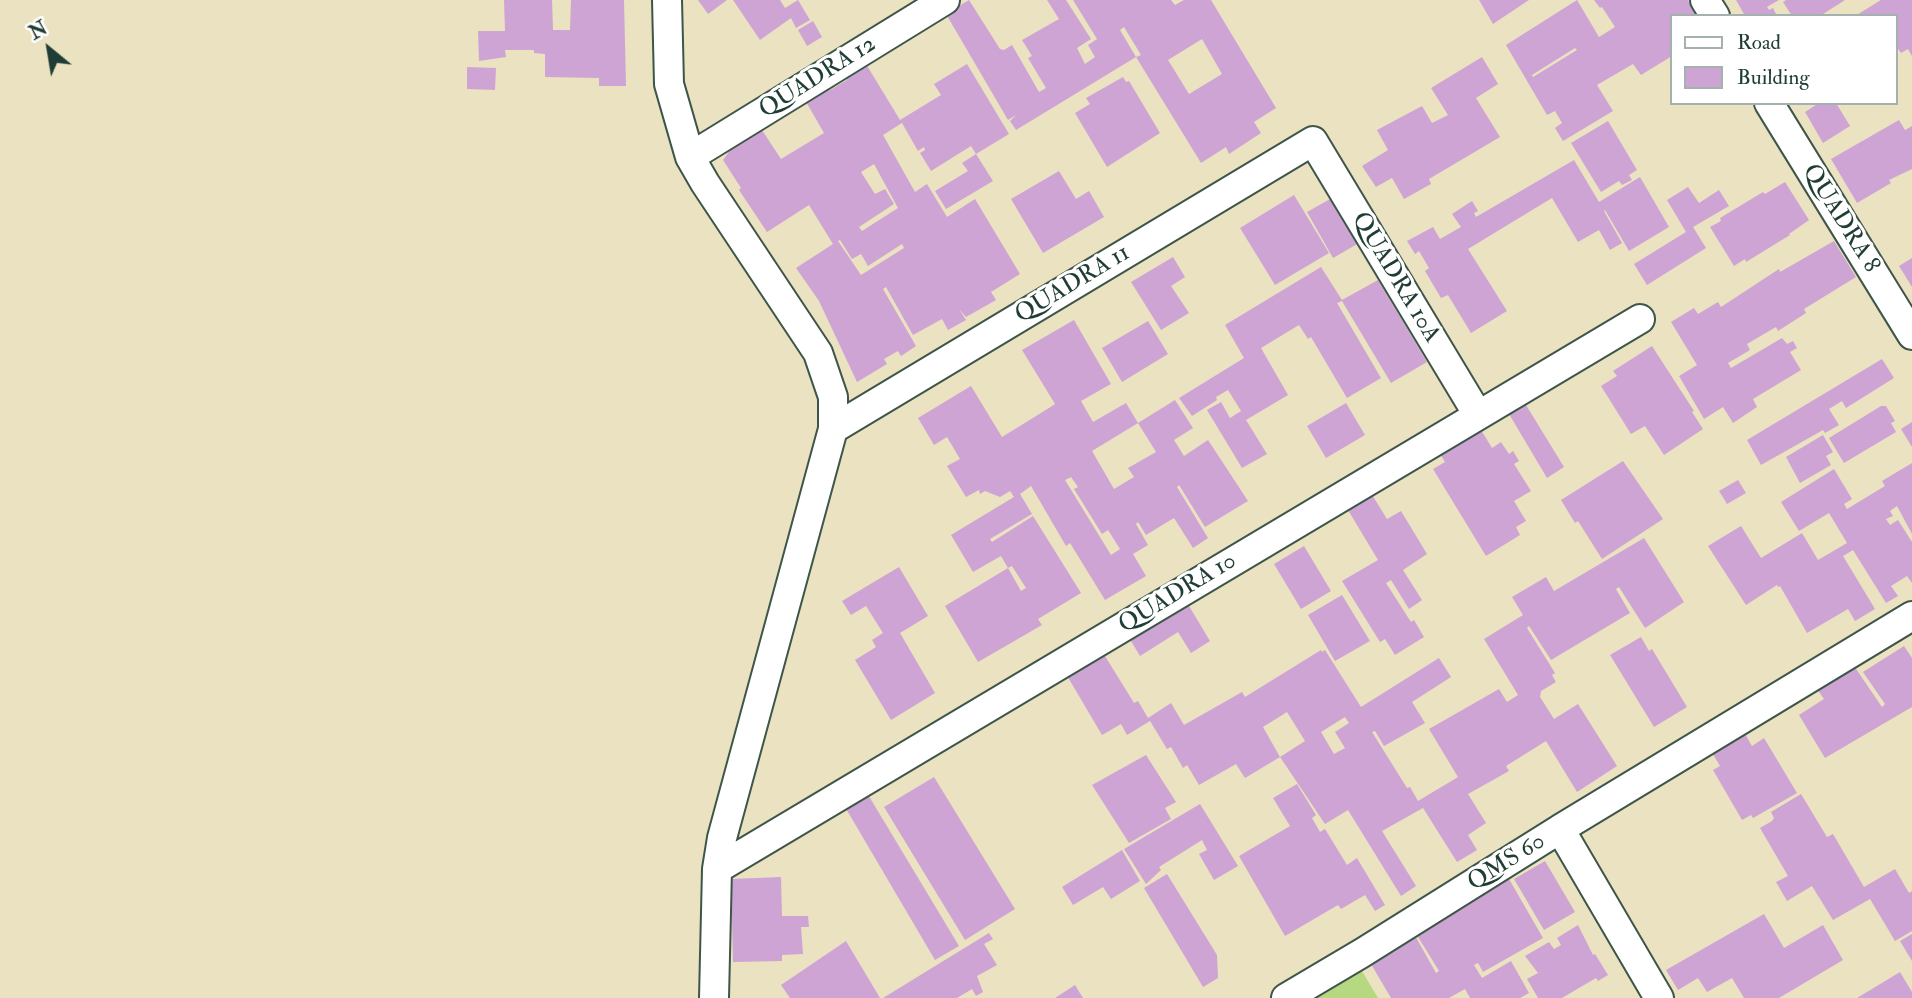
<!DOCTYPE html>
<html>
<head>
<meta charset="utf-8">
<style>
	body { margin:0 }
	#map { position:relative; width:1912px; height:998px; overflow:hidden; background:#eae2c0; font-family:"IM FELL Double Pica",serif }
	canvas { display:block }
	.legend { position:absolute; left:1670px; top:14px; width:228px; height:91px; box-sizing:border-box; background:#fff; border:2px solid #a5b1ae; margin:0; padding:9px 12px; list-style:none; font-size:21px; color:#1f3d34 }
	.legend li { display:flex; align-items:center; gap:14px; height:35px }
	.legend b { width:35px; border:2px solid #a5b1ae }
	.north { position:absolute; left:14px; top:14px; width:70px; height:70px; -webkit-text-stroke:5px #fff; paint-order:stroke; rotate:330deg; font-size:19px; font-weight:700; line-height:28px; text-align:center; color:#1f3d34 }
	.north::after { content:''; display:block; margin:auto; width:24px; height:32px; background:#1f3d34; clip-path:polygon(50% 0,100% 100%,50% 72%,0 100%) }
</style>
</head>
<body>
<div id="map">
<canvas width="1912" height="998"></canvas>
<ul class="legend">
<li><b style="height:9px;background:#fff"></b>Road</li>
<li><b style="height:19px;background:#cea4d5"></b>Building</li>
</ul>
<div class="north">N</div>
</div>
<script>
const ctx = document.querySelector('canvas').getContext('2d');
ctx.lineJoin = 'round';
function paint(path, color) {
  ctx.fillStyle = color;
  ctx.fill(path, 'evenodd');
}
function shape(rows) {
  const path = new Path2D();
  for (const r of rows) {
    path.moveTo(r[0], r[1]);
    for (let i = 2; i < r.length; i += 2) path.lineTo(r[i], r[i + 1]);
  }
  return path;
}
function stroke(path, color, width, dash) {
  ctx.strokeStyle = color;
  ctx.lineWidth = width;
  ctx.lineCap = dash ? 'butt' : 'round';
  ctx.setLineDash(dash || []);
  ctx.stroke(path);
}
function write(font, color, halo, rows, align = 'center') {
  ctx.font = font + ' "IM FELL Double Pica",serif';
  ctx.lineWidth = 6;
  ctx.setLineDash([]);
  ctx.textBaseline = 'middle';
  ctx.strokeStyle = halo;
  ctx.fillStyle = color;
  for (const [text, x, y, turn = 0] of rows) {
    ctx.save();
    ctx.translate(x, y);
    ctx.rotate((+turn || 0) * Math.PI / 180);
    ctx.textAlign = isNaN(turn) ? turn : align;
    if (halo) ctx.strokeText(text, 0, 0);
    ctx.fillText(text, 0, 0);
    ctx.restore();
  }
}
const green = shape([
	[1356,961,1378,998,1293,998]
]);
const building = shape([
	[504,0,552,0,553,30,570,30,571,0,624,0,626,86,599,86,599,78,545,77,545,54,534,53,534,50,505,50,506,57,479,61,478,31,505,31],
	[698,0,727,0,708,14],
	[733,0,780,0,785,8,798,0,810,20,796,28,791,18,760,40],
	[969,0,1000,49,1004,50,1012,45,1039,92,1046,88,1028,58,1032,56,1022,40,1059,19,1047,0,1066,0,1091,39,1077,48,1085,64,1095,57,1088,45,1097,39,1073,0,1171,0,1175,5,1184,0,1211,0,1276,108,1254,122,1261,133,1229,154,1226,147,1201,163,1136,57,1016,130,1010,121,1016,115,1008,120,946,14],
	[1124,27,1141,55,1136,57,1120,30],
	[1202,39,1222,74,1189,94,1168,60],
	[1479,0,1529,0,1493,24],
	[1577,0,1599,37,1615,27,1602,7,1600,8,1594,0,1688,0,1698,16,1672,16,1672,56,1641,75,1633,64,1597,85,1613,111,1563,141,1555,128,1562,123,1555,111,1547,115,1506,45],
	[1575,48,1577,50,1533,77,1532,75],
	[1736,0,1779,0,1767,7,1769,10,1773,8,1777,16,1745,16],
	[1786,0,1845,0,1820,16,1792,16,1783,2],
	[1881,0,1912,0,1912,56,1908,49,1901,53,1896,46,1896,16,1855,16],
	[813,21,822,37,807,46,798,30],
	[1482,57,1498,84,1476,98,1500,137,1429,179,1431,184,1404,199,1392,178,1376,187,1362,166,1388,150,1377,130,1422,106,1432,123,1448,115,1431,88],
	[866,64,900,120,941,95,934,84,967,64,1009,134,976,154,971,146,931,171,920,153,925,150,924,147,918,151,902,123,883,135,915,192,927,184,947,217,975,199,1020,274,991,292,996,300,966,317,959,309,966,320,948,330,942,319,913,335,886,287,883,289,916,346,901,356,898,351,884,359,887,364,857,382,819,301,796,268,833,244,809,205,767,232,739,190,741,188,723,160,736,142,760,127,781,159,824,133,805,100,829,86,830,90,847,80,846,76],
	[874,164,898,208,862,231,859,227,894,204,885,189,875,194,861,172],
	[840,240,852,259,861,254,868,266,902,244,904,248,861,275,838,241],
	[467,67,496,68,495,90,467,89],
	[1123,77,1126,82,1129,81,1160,133,1107,167,1075,113,1090,104,1086,98],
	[1819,103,1836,103,1850,126,1823,143,1805,112],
	[1899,120,1905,130,1912,126,1912,169,1889,180,1891,183,1857,203,1831,159],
	[1608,121,1637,170,1629,175,1632,180,1622,185,1619,181,1601,192,1571,143],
	[976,154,993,181,946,209,935,191,968,171,962,163],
	[1574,160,1599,202,1640,177,1669,227,1629,251,1605,210,1604,211,1622,243,1610,250,1599,230,1578,242,1552,198,1468,249,1507,311,1471,333,1448,295,1441,298,1425,271,1429,268,1419,251,1415,254,1407,241,1433,227,1440,239,1461,227,1452,214,1472,201,1478,211,1474,213,1476,217],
	[1059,171,1076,199,1089,191,1104,217,1043,253,1011,199],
	[1785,182,1809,220,1789,234,1790,235,1746,262,1745,259,1734,266,1710,227,1721,221,1720,218,1763,192,1765,194],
	[1688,187,1699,203,1719,190,1729,206,1693,227,1706,248,1647,285,1634,264,1686,232,1667,200],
	[1294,195,1329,253,1275,285,1240,228],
	[1332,198,1359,243,1333,258,1307,212],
	[1834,241,1856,277,1804,309,1806,313,1778,331,1776,327,1747,344,1750,350,1728,363,1731,368,1782,338,1787,344,1793,341,1797,348,1790,352,1801,370,1753,399,1757,407,1733,423,1723,407,1704,419,1679,376,1697,365,1671,322,1694,308,1698,314,1718,302,1721,307,1779,269,1780,272],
	[1173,257,1185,277,1171,286,1189,313,1161,330,1131,282],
	[1912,258,1912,287,1899,266],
	[1321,267,1342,300,1378,280,1427,362,1391,383,1342,301,1337,303,1381,378,1347,398,1311,337,1308,339,1299,325,1261,348,1288,395,1246,420,1267,454,1242,468,1207,410,1221,402,1230,418,1241,411,1228,390,1216,397,1217,400,1192,416,1179,398,1244,358,1225,325],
	[1074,320,1111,384,1081,401,1093,422,1126,403,1138,423,1092,451,1114,489,1134,477,1128,468,1156,452,1138,423,1175,400,1193,428,1174,440,1184,456,1208,440,1248,501,1205,527,1179,485,1177,487,1208,538,1193,548,1174,518,1146,535,1138,522,1136,524,1148,545,1133,554,1146,576,1105,600,1070,543,1066,546,1031,486,1020,494,1032,514,990,539,992,542,1033,516,1081,593,1038,619,1042,625,978,662,945,606,1008,568,1001,556,973,572,951,535,1014,497,1010,491,1000,497,985,491,980,494,979,490,966,497,947,466,960,459,947,437,934,445,918,418,971,386,1002,437,1049,408,1055,404,1022,350],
	[1071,477,1078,487,1074,489,1102,534,1108,530,1120,549,1111,555,1065,480],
	[1012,566,1026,588,1021,591,1008,568],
	[1148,321,1168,354,1122,382,1102,348],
	[1652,346,1694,411,1692,412,1703,429,1664,455,1645,426,1631,434,1601,386,1617,376,1613,371],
	[1882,359,1894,378,1846,408,1842,401,1829,409,1839,425,1825,433,1823,430,1761,465,1747,440],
	[1346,403,1365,435,1326,458,1307,426],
	[1526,405,1564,467,1547,478,1509,414],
	[1881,406,1886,406,1895,421,1891,423,1896,432,1844,463,1829,438],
	[1912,422,1912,447,1901,429],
	[1478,425,1492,448,1501,442,1509,454,1513,451,1519,461,1514,464,1531,491,1514,501,1526,521,1516,527,1520,535,1486,556,1433,469,1445,462,1437,449],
	[1823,435,1833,452,1826,456,1831,465,1800,483,1786,457],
	[1623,461,1663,519,1602,559,1578,521,1575,523,1561,500],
	[1912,463,1912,534,1897,506,1890,511,1893,516,1886,519,1890,525,1898,520,1912,542,1912,583,1907,576,1891,586,1898,596,1886,603,1853,550,1843,556,1875,609,1855,621,1848,609,1807,633,1780,586,1778,587,1777,585,1746,605,1708,546,1741,526,1761,558,1802,533,1818,560,1847,543,1829,513,1799,531,1781,502,1834,469,1852,499,1844,504,1847,509,1885,486,1882,481],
	[1738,480,1746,493,1727,504,1719,491],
	[1369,490,1387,519,1401,511,1427,554,1403,570,1422,600,1409,609,1391,580,1386,583,1411,622,1414,620,1424,637,1395,655,1385,639,1380,642,1342,581,1378,560,1345,505],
	[1644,538,1684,602,1645,628,1619,587,1616,589,1630,613,1551,660,1529,626,1527,628,1555,673,1552,675,1556,682,1541,691,1540,697,1554,719,1578,704,1617,766,1577,792,1546,741,1506,766,1509,771,1468,794,1486,823,1468,835,1477,850,1457,862,1423,808,1382,831,1416,886,1401,896,1348,810,1325,824,1280,757,1245,778,1236,764,1199,785,1187,765,1183,768,1171,747,1167,749,1150,721,1127,735,1121,724,1102,735,1066,674,1095,655,1098,660,1105,656,1134,703,1138,701,1148,718,1171,703,1184,725,1242,692,1245,697,1321,650,1322,652,1325,650,1361,707,1439,658,1451,677,1412,702,1425,723,1384,746,1375,731,1372,732,1407,788,1410,787,1418,801,1458,777,1429,729,1499,689,1507,702,1518,695,1484,639,1523,615,1512,597,1546,577,1554,591],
	[1287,712,1305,741,1280,757,1263,727],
	[1345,717,1349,723,1335,732,1345,748,1334,754,1321,732],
	[1304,546,1331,591,1301,609,1274,564],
	[899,567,928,616,900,633,935,693,891,720,855,660,876,647,872,640,883,633,866,606,851,615,842,601],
	[1342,595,1370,641,1335,661,1308,615],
	[1186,601,1210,641,1191,653,1178,632,1140,656,1128,636],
	[1641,637,1649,651,1652,649,1687,707,1654,727,1610,655],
	[1904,646,1912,658,1912,707,1825,758,1799,715,1824,699,1815,686,1852,663,1882,707,1885,704,1863,672],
	[1744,732,1752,746,1764,738,1797,793,1753,818,1751,815,1742,820,1713,770,1720,766,1711,751],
	[1146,755,1176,802,1165,808,1171,819,1129,843,1092,785],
	[934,777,1015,909,965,940,884,807],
	[1297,784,1316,815,1312,818,1320,832,1325,829,1347,865,1357,858,1385,905,1375,911,1365,895,1341,909,1338,905,1285,936,1239,856,1290,826,1273,798],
	[867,793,959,946,935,960,845,807],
	[1801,794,1827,837,1833,834,1864,887,1895,869,1909,893,1912,891,1912,931,1895,941,1870,899,1833,920,1812,886,1787,901,1776,882,1788,876,1760,828,1772,821,1774,818,1771,812],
	[1200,804,1238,866,1214,880,1199,854,1207,850,1202,840,1159,867,1161,870,1146,884,1124,849],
	[1122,850,1140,881,1111,899,1103,887,1073,905,1062,887],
	[1545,861,1575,912,1544,930,1514,879],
	[1167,874,1217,955,1218,978,1203,987,1144,888],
	[781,877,782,916,808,916,809,927,801,927,803,954,782,955,782,961,733,962,731,879],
	[1509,879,1543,938,1483,972,1478,963,1474,965,1482,978,1511,961,1529,993,1520,998,1470,998,1465,989,1449,998,1391,998,1368,959,1413,932,1436,973,1439,971,1412,927,1461,899,1465,905],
	[1764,914,1784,948,1823,925,1843,960,1779,998,1744,998,1732,978,1707,992,1698,978,1678,990,1666,970],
	[1578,925,1593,955,1595,954,1608,975,1598,981,1596,978,1562,998,1538,998,1527,979,1538,973,1525,956,1549,942,1554,949,1561,945,1557,938],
	[989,933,993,939,984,944,997,965,977,976,983,992,976,996,972,989,957,998,883,998],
	[1912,934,1912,961,1900,941],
	[846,941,880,998,790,998,781,985],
	[1900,972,1912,992,1912,998,1857,998],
	[1075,985,1083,998,1055,998]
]);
const minor = shape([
	[667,0,669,84,690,157,705,183,818,353,833,397,833,429,722,838,717,869,714,998],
	[1705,0,1715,16],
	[1769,103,1912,335],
	[690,157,945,0],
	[833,429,1313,141,1478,415],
	[1560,829,1912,616],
	[717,869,1640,319],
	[1286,998,1362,953,1560,829,1659,998]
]);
const streetNames = [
	["QUADRA 12",818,78,-32],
	["QUADRA 8",1840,219,58],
	["QUADRA 10A",1395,278,59],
	["QUADRA 11",1073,285,-31],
	["QUADRA 10",1178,594,-31],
	["QMS 60",1507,863,-32]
];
paint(green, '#b5d880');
paint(building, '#cea4d5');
stroke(minor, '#3d5649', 32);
stroke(minor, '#fff', 28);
write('24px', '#1f3d34', '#fff', streetNames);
</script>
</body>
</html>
